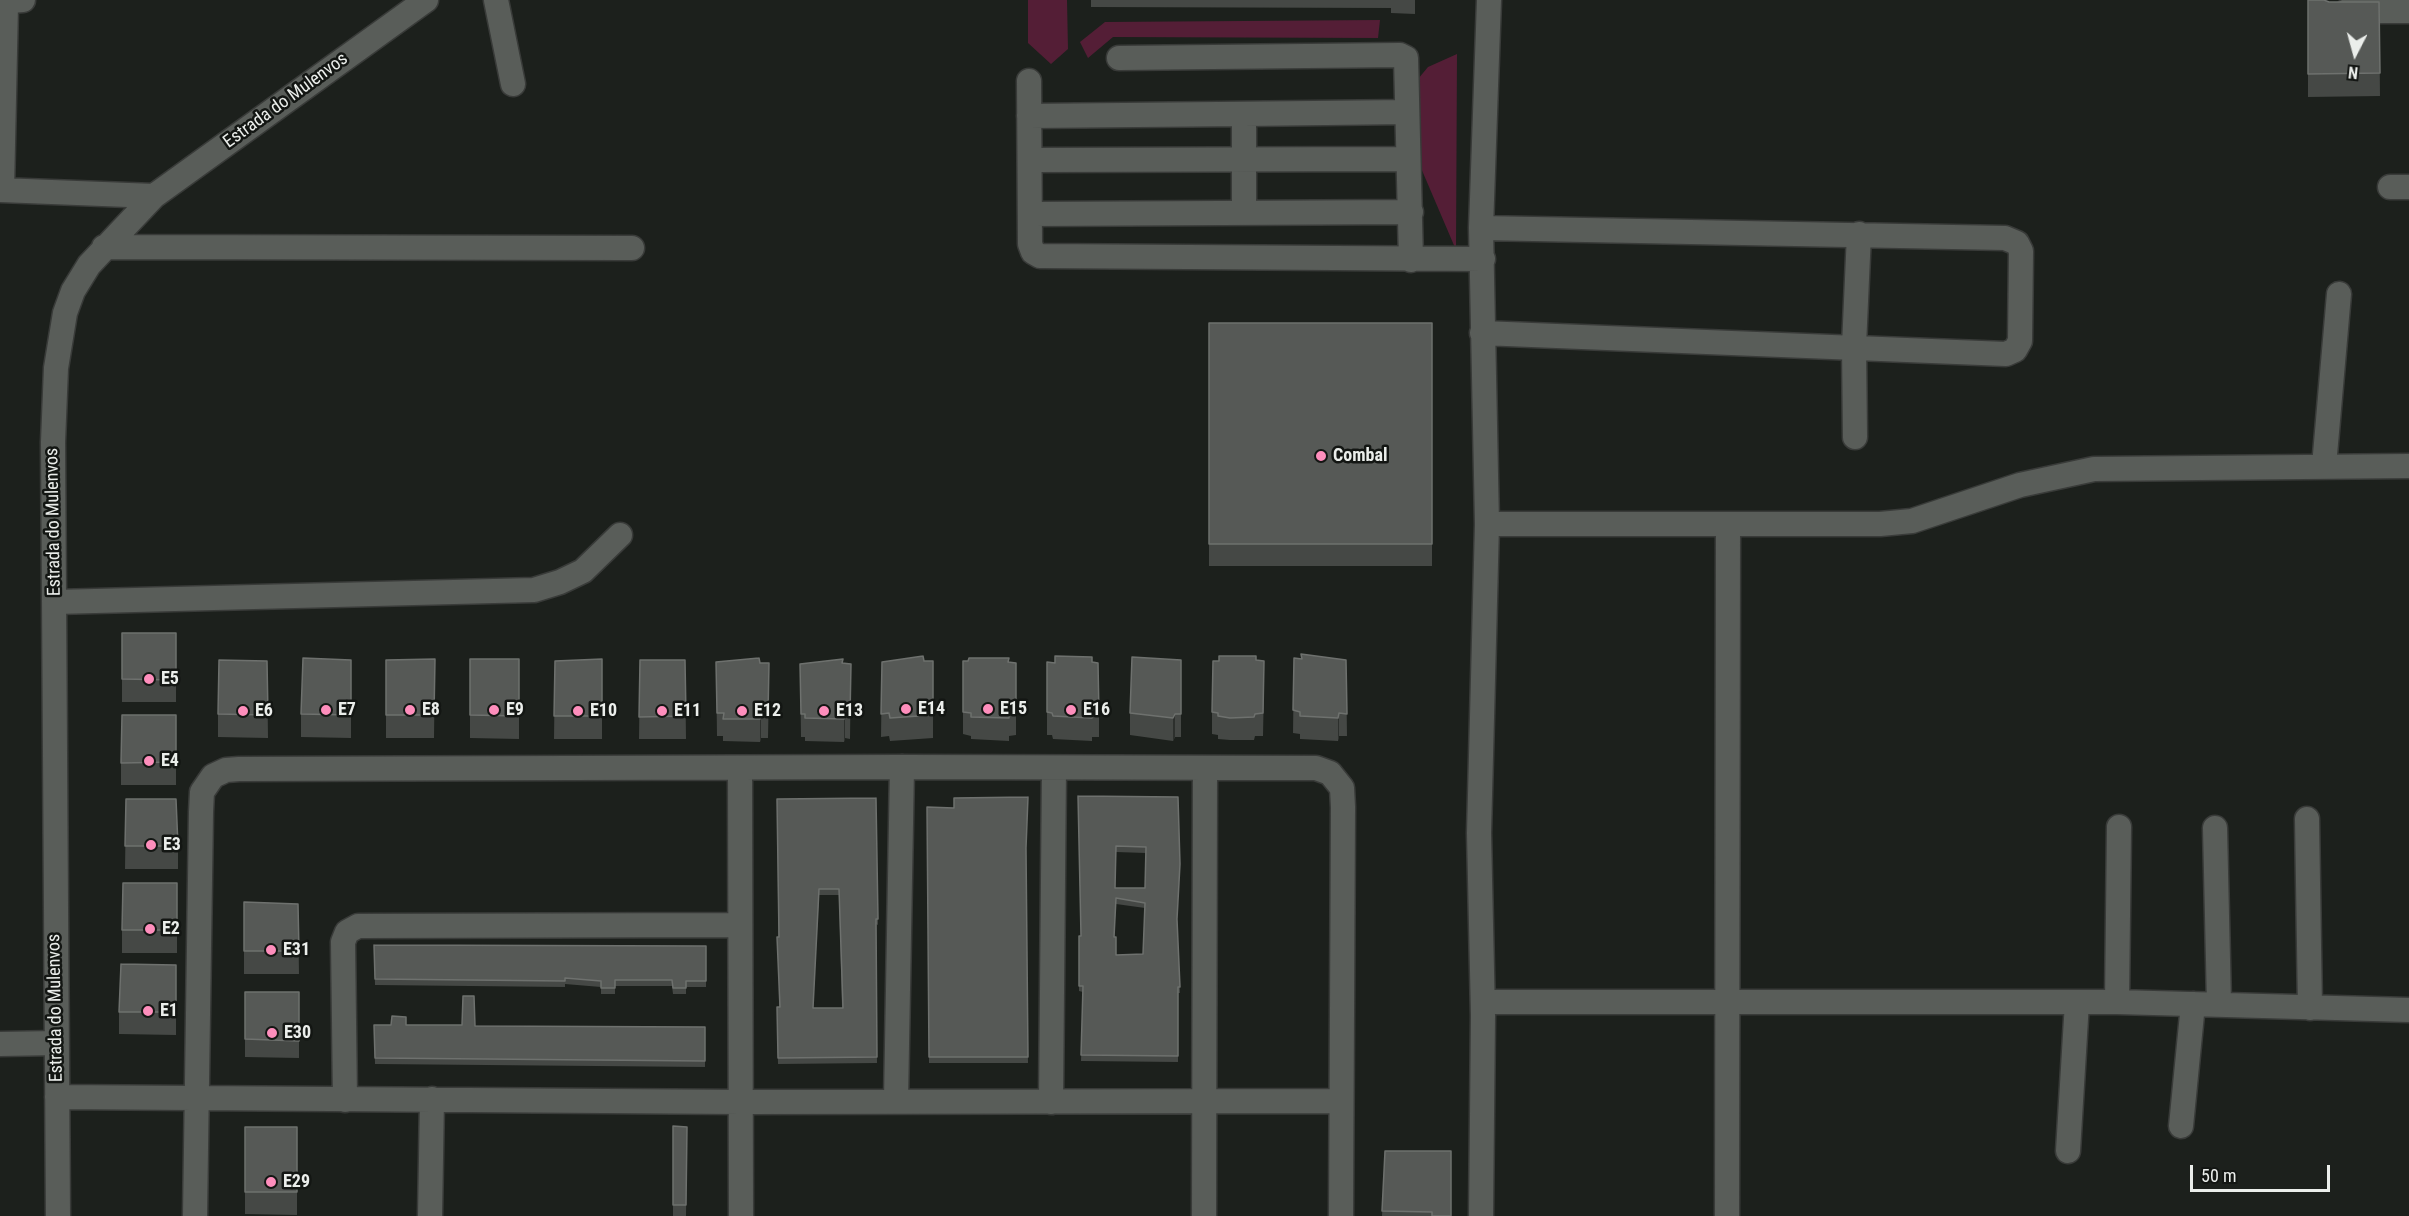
<!DOCTYPE html>
<html>
<head>
<meta charset="utf-8">
<style>
	body { margin:0 }
	#map { position:relative; width:2409px; height:1216px; overflow:hidden; background:#1c201c; font-family:"Roboto Condensed",sans-serif }
	canvas { display:block }
	.north { position:absolute; left:2325px; top:24px; width:60px; height:60px; -webkit-text-stroke:4px #131613; paint-order:stroke; rotate:186deg; font-size:16px; font-weight:700; line-height:24px; text-align:center; color:#ebeeeb }
	.north::after { content:''; display:block; margin:auto; width:21px; height:27px; background:#ebeeeb; clip-path:polygon(50% 0,100% 100%,50% 72%,0 100%) }
	.scale { position:absolute; left:2190px; top:1165px; width:140px; height:27px; box-sizing:border-box; border:3px solid #ebeeeb; border-top:0; padding-left:8px; font-size:18px; line-height:21px; white-space:nowrap; color:#ebeeeb; -webkit-text-stroke:4px #131613; paint-order:stroke }
</style>
</head>
<body>
<div id="map">
<canvas width="2409" height="1216"></canvas>
<div class="north">N</div>
<div class="scale">50 m</div>
</div>
<script>
const ctx = document.querySelector('canvas').getContext('2d');
ctx.lineJoin = 'round';
function paint(path, color) {
  ctx.fillStyle = color;
  ctx.fill(path, 'evenodd');
}
function shape(rows) {
  const path = new Path2D();
  for (const r of rows) {
    path.moveTo(r[0], r[1]);
    for (let i = 2; i < r.length; i += 2) path.lineTo(r[i], r[i + 1]);
  }
  return path;
}
function stroke(path, color, width, dash) {
  ctx.strokeStyle = color;
  ctx.lineWidth = width;
  ctx.lineCap = dash ? 'butt' : 'round';
  ctx.setLineDash(dash || []);
  ctx.stroke(path);
}
function write(font, color, halo, rows, align = 'center') {
  ctx.font = font + ' "Roboto Condensed",sans-serif';
  ctx.lineWidth = 5;
  ctx.setLineDash([]);
  ctx.textBaseline = 'middle';
  ctx.strokeStyle = halo;
  ctx.fillStyle = color;
  for (const [text, x, y, turn = 0] of rows) {
    ctx.save();
    ctx.translate(x, y);
    ctx.rotate((+turn || 0) * Math.PI / 180);
    ctx.textAlign = isNaN(turn) ? turn : align;
    if (halo) ctx.strokeText(text, 0, 0);
    ctx.fillText(text, 0, 0);
    ctx.restore();
  }
}
const green = shape([
	[1028,0,1067,0,1068,49,1051,64,1028,43],
	[1380,20,1378,38,1113,37,1088,58,1080,42,1105,22],
	[1457,54,1456,250,1415,154,1413,85,1428,67]
]);
const minor = shape([
	[496,0,513,84],
	[2347,11,2409,11],
	[1119,58,1400,55,1406,58,1411,260],
	[1029,81,1030,244,1033,252,1040,256,1483,259],
	[1407,112,1244,114,1029,116,1407,112],
	[1244,114,1244,211],
	[1031,160,1407,159],
	[2390,187,2409,187],
	[0,190,154,196],
	[2,190,6,5,10,1,23,0],
	[1031,214,1411,212],
	[1481,228,2005,238,2017,243,2021,251,2020,341,2015,350,2006,354,1482,333],
	[104,247,632,248],
	[1855,437,1854,346,1859,234],
	[2324,466,2339,294],
	[1487,524,1880,524,1912,521,2020,485,2094,469,2409,466],
	[55,602,534,590,560,582,583,571,620,535],
	[740,768,741,1216],
	[2307,819,2310,1008],
	[2215,828,2219,1004],
	[1483,1002,2117,1002,2409,1010],
	[2117,1002,2119,827],
	[0,1044,56,1043],
	[57,1097,741,1102,1341,1101],
	[345,1100,343,942,347,932,358,926,739,925],
	[896,1100,902,767],
	[1051,1102,1054,768],
	[2181,1126,2193,1004],
	[2068,1151,2077,1002],
	[58,1216,53,442,56,368,65,313,73,291,89,265,154,196,426,0],
	[195,1216,201,812,202,792,213,776,226,770,239,769,902,767,1316,768,1330,773,1342,788,1343,807,1341,1216],
	[430,1216,432,1099],
	[1204,1216,1205,768],
	[1481,1216,1483,1016,1479,833,1487,524,1481,228,1489,0],
	[1727,1216,1728,525]
]);
const wall = shape([
	[1091,0,1415,0,1415,14,1391,13,1391,8,1091,7],
	[2308,0,2329,2,2379,2,2380,96,2308,97],
	[1209,323,1432,323,1432,566,1209,566],
	[122,633,176,633,176,702,122,702],
	[1301,654,1346,660,1347,736,1339,736,1338,741,1300,739,1300,734,1293,733,1294,658,1301,659],
	[435,659,434,738,386,738,386,660],
	[470,659,519,659,519,739,470,738],
	[602,659,602,739,554,739,555,661],
	[351,660,351,738,301,737,301,714],
	[640,660,685,660,686,739,639,739],
	[1181,660,1181,737,1175,737,1173,741,1130,735,1130,713],
	[1256,660,1264,684,1263,736,1255,736,1254,740,1230,740,1218,739,1218,735,1212,734,1212,712],
	[267,661,268,738,218,737,218,714],
	[924,661,933,661,933,738,890,741,889,736,881,737,882,662],
	[963,661,1016,663,1016,735,1009,736,1009,741,971,739,971,736,963,734],
	[716,662,760,663,769,686,768,738,761,738,760,742,723,741,723,736,717,736],
	[1047,662,1099,714,1099,737,1092,737,1092,741,1053,739,1052,735,1047,735],
	[843,663,851,664,850,739,845,738,844,742,805,741,805,737,801,737,800,664],
	[176,715,176,785,121,785,121,763],
	[1078,796,1178,797,1177,922,1180,993,1178,993,1178,1062,1081,1061,1083,992,1079,991,1079,936,1081,936],
	[1116,852,1146,853,1145,888,1115,888],
	[1116,904,1145,908,1143,954,1116,955,1114,937],
	[126,799,178,846,178,869,125,869],
	[777,799,878,919,878,925,876,924,877,1063,778,1064,777,1007,779,1007],
	[819,895,839,895,842,1008,813,1008],
	[927,807,1026,853,1028,1063,929,1063],
	[177,883,177,953,122,953,122,930],
	[244,902,298,904,299,974,244,974],
	[374,945,706,946,706,987,686,987,686,994,673,994,672,986,615,986,615,994,601,994,601,987,565,984,565,987,375,985],
	[176,965,176,1035,119,1034,119,1012],
	[245,992,299,992,299,1058,245,1057],
	[374,1025,705,1027,705,1067,375,1064],
	[673,1126,687,1127,686,1216,673,1216],
	[245,1127,297,1127,297,1215,245,1214],
	[1385,1151,1451,1216,1382,1216]
]);
const shadedWall = shape([
	[1339,713,1339,736,1338,741,1338,718],
	[1175,714,1175,737,1173,741,1173,718],
	[761,715,761,738,760,742,760,719],
	[845,715,845,738,844,742,844,719]
]);
const building = shape([
	[2308,0,2324,0,2329,2,2379,2,2380,73,2308,74,2308,0],
	[1209,323,1432,323,1432,544,1209,544,1209,323],
	[122,633,176,633,176,680,122,679,122,633],
	[1301,654,1346,660,1347,714,1339,713,1338,718,1300,716,1300,712,1293,710,1294,658,1302,659,1301,654],
	[923,656,924,661,933,661,933,715,890,718,889,713,881,714,882,662,923,656],
	[1055,656,1092,657,1092,662,1098,663,1099,714,1092,714,1092,718,1053,716,1052,713,1047,712,1047,662,1055,663,1055,656],
	[1219,656,1256,656,1256,660,1264,661,1263,713,1255,714,1254,717,1230,718,1218,716,1218,713,1212,712,1213,661,1219,661,1219,656],
	[1132,657,1181,660,1181,714,1175,714,1173,718,1130,713,1132,657],
	[303,658,351,660,351,715,301,714,303,658],
	[759,658,760,663,769,663,768,715,761,715,760,719,723,719,724,713,717,713,716,662,759,658],
	[969,658,1009,658,1008,662,1016,663,1016,713,1009,713,1009,718,971,717,971,713,963,712,963,661,968,661,969,658],
	[435,659,434,715,386,715,386,660,435,659],
	[470,659,519,659,519,716,470,715,470,659],
	[602,659,602,716,554,716,555,661,602,659],
	[843,659,842,663,851,664,850,716,845,715,844,719,805,718,805,714,801,714,800,664,843,659],
	[219,660,267,661,268,715,218,714,219,660],
	[640,660,685,660,686,716,639,717,640,660],
	[122,715,176,715,176,762,121,763,122,715],
	[1078,796,1178,797,1180,864,1177,919,1180,987,1178,987,1178,1056,1081,1055,1083,986,1079,986,1079,936,1081,936,1078,796],
	[1116,846,1146,847,1145,888,1115,888,1116,846],
	[1116,898,1145,903,1143,954,1116,955,1116,937,1114,937,1116,898],
	[1028,797,1026,848,1028,1057,929,1057,927,807,954,808,954,798,1028,797],
	[876,798,878,919,876,919,877,1057,778,1058,777,1007,780,1007,777,937,779,937,777,799,876,798],
	[819,889,839,889,843,1008,813,1008,819,889],
	[126,799,176,799,178,846,125,846,126,799],
	[123,883,177,883,177,930,122,930,123,883],
	[244,902,298,904,299,951,244,951,244,902],
	[374,945,706,946,706,981,686,981,686,988,673,988,672,980,615,980,615,988,601,988,601,981,565,978,565,981,375,979,374,945],
	[121,964,176,965,176,1012,119,1012,121,964],
	[245,992,299,992,299,1041,245,1039,245,992],
	[463,996,474,996,475,1026,705,1027,705,1061,375,1058,374,1025,391,1025,392,1016,406,1017,406,1025,462,1025,463,996],
	[673,1126,687,1127,686,1205,673,1205,673,1126],
	[245,1127,297,1127,297,1192,245,1192,245,1127],
	[1385,1151,1451,1151,1451,1216,1432,1216,1432,1212,1382,1211,1385,1151]
]);
const markers = [
	[1321,456,6,"#fe8ebc"],
	[149,679,6,"#fe8ebc"],
	[906,709,6,"#fe8ebc"],
	[988,709,6,"#fe8ebc"],
	[326,710,6,"#fe8ebc"],
	[410,710,6,"#fe8ebc"],
	[494,710,6,"#fe8ebc"],
	[1071,710,6,"#fe8ebc"],
	[243,711,6,"#fe8ebc"],
	[578,711,6,"#fe8ebc"],
	[662,711,6,"#fe8ebc"],
	[742,711,6,"#fe8ebc"],
	[824,711,6,"#fe8ebc"],
	[149,761,6,"#fe8ebc"],
	[151,845,6,"#fe8ebc"],
	[150,929,6,"#fe8ebc"],
	[271,950,6,"#fe8ebc"],
	[148,1011,6,"#fe8ebc"],
	[272,1033,6,"#fe8ebc"],
	[271,1182,6,"#fe8ebc"]
];
const streetNames = [
	["Estrada do Mulenvos",286,101,-36],
	["Estrada do Mulenvos",54,522,-91],
	["Estrada do Mulenvos",56,1008,-91]
];
const poiNames = [
	["Combal",1333,456],
	["E5",161,679],
	["E14",918,709],
	["E15",1000,709],
	["E7",338,710],
	["E8",422,710],
	["E9",506,710],
	["E16",1083,710],
	["E6",255,711],
	["E10",590,711],
	["E11",674,711],
	["E12",754,711],
	["E13",836,711],
	["E4",161,761],
	["E3",163,845],
	["E2",162,929],
	["E31",283,950],
	["E1",160,1011],
	["E30",284,1033],
	["E29",283,1182]
];
paint(green, '#541e36');
stroke(minor, '#393b39', 27);
stroke(minor, '#595d59', 24);
paint(wall, '#454845');
paint(shadedWall, '#2d302d');
paint(building, '#565956');
stroke(building, '#6e716e', 1.5);
for (const [x, y, r, color] of markers) {
  const dot = new Path2D();
  dot.arc(x, y, r, 0, 2 * Math.PI);
  ctx.fillStyle = color;
  ctx.fill(dot);
  stroke(dot, '#131613', 2);
}
write('18px', '#ebeeeb', '#131613', streetNames);
write('bold 18px', '#ebeeeb', '#131613', poiNames, 'left');
</script>
</body>
</html>
